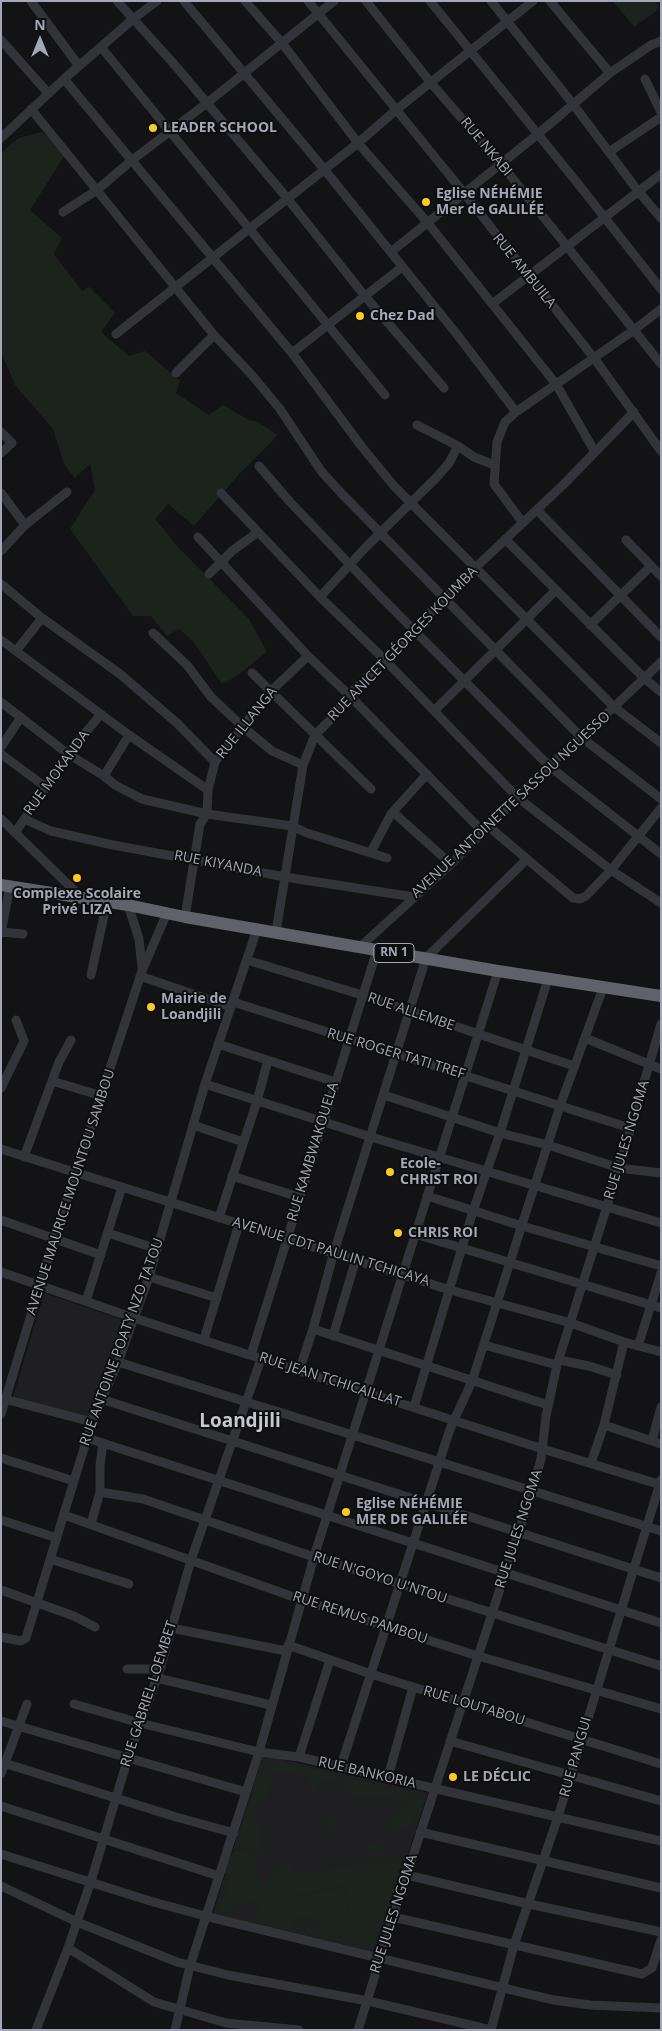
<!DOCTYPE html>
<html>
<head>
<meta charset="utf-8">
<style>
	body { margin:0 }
	#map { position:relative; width:662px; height:2031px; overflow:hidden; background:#131315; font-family:"Open Sans",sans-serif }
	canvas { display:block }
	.frame { position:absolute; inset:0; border:2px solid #a3a7b6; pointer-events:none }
	.north { position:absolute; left:15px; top:15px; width:50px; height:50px; -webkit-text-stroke:4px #0e0e0f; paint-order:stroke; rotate:0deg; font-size:14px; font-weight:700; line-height:20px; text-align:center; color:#a3a7b6 }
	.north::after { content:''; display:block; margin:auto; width:18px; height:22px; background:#a3a7b6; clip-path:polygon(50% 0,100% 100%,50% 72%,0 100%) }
</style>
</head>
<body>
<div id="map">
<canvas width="662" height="2031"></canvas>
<div class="frame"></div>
<div class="north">N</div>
</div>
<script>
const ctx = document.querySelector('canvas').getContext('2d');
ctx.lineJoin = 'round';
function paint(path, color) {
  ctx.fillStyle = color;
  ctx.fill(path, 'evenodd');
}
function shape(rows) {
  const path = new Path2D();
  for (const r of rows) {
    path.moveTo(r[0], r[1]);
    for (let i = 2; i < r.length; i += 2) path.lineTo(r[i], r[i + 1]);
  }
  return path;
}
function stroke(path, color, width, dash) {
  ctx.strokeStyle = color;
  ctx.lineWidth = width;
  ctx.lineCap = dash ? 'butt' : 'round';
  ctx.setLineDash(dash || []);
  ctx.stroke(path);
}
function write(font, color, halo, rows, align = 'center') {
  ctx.font = font + ' "Open Sans",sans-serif';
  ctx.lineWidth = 4;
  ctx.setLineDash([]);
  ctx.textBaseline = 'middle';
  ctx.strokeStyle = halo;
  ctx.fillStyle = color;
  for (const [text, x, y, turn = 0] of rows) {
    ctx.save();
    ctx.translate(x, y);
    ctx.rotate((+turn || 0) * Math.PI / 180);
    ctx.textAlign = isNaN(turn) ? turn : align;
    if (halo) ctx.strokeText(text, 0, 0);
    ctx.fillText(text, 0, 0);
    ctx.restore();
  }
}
const built = shape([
	[44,1293,126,1321,91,1418,13,1397],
	[263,1755,428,1793,375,1954,212,1916]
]);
const green = shape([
	[613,1,656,1,659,9,634,27],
	[42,132,65,155,30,210,62,238,54,254,82,291,89,287,115,313,101,332,129,356,145,351,180,381,176,393,209,415,223,405,249,420,256,421,278,435,241,472,194,526,168,504,155,519,179,548,249,619,267,652,234,678,222,684,193,641,179,629,167,636,151,616,133,616,70,529,95,490,90,464,75,478,64,464,53,429,15,385,1,352,1,153,18,138],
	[268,1758,416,1793,397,1803,398,1796,351,1799,345,1791,345,1778,319,1782,313,1796,308,1776,288,1772,272,1775,271,1788,266,1799,255,1806,265,1854,259,1855,242,1844,240,1831,262,1762],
	[421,1795,425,1802,409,1825,399,1830,376,1857,364,1848,375,1842,388,1842,393,1836,388,1823,393,1815],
	[333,1810,335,1824,325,1834,326,1821],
	[243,1851,259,1860,258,1883,263,1887,284,1864,289,1864,294,1874,356,1865,400,1862,402,1870,373,1948,305,1934,305,1929,322,1929,323,1922,349,1917,345,1885,296,1895,299,1902,299,1897,338,1888,344,1891,346,1901,346,1917,318,1923,301,1914,291,1924,299,1931,292,1934,250,1925,254,1916,262,1908,260,1902,250,1900,221,1915,216,1908,228,1889,226,1884,232,1879,219,1868,233,1853]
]);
const minor = shape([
	[31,1,79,66],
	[117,1,174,64,287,198,364,295,444,388],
	[184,1,324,169,459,337,516,412],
	[245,1,282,43,358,143,427,222,556,384,595,452],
	[308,1,464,193,594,358,661,451],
	[366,1,431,83,501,164,661,364],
	[430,1,579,185,661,289],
	[491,1,573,104,638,191,661,218],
	[550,1,610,73],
	[1,40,48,93],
	[101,47,385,395],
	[64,79,292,353,362,447,394,486,614,707,661,743],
	[645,79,661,112],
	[31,109,214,335,251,374,280,409,321,471,342,494,581,737,661,799],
	[1,138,64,79,133,19,157,1],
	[609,152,661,117],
	[63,212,97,190,131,161,207,103,334,1],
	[391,252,538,134,610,73,651,45,661,41],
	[492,304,661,174],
	[116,334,358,143,396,110,533,1],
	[292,353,402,267],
	[176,373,214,335],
	[417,425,458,446,474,457,494,465],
	[1,432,12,443,1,453],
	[259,466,290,502,380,596,549,766,661,854],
	[1,493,25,525],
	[221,493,320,597,385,660,517,797,611,870,661,903],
	[537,510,661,637],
	[523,523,494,484,497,442,505,422,516,412,634,330,661,309],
	[198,537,308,656,349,695,483,832],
	[505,539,644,678,661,692],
	[626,540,661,576],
	[1,551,25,525,67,492],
	[209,574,232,551,258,532],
	[1,584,42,618,120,674,177,723,215,762],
	[320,597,366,547,437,477,449,463,458,446],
	[590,625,651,566],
	[153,633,187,665,211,697,243,727,272,751,303,765],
	[1,640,129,735,208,790],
	[16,651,42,618],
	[252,673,371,789],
	[1,702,68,754,104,776,115,785,142,799,207,814,292,826,307,833,387,858],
	[434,711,556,590],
	[1,747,21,717],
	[1,754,47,788],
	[104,776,129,735],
	[394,813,451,864],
	[1,819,82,898],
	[24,819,51,831,108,844,285,877,414,897],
	[488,826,573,898,580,899,586,896,611,870,661,808],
	[15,833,68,754,101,714],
	[371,852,391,814,427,774],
	[128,905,139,939,142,968],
	[185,917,200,824,207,814,208,790,215,762,270,692,308,656],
	[1,932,23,934],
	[276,932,303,765,315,735,330,720,349,695,413,630,475,568,564,484,634,412],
	[1,933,10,886],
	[361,946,451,864,549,766,614,707,661,662],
	[247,960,362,995,574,1066],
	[91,975,107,902],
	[140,976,231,1007],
	[233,1002,630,1128],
	[585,1038,661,1069],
	[218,1044,335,1082],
	[52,1081,102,1096],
	[205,1084,371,1137,661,1223],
	[1,1088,24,1041,16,1020],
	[384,1095,500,1133,548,1145,619,1168,661,1173],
	[193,1125,243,1142],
	[1,1149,450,1290,571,1323,624,1342,661,1352],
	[24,1157,59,1062,71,1040],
	[232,1176,299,1197],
	[427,1196,522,1226,661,1266],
	[219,1218,257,1101,268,1060],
	[1,1220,101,1255],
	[108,1233,157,1249],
	[415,1234,661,1308],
	[1,1272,134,1318,543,1449,661,1485],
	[149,1277,217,1298],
	[86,1301,122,1187],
	[313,1329,548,1405],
	[333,1336,356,1259],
	[204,1339,239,1224],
	[484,1345,557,1365],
	[638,1346,661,1273],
	[251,1355,377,950],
	[559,1360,589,1366,617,1375],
	[118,1362,661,1531],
	[299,1371,313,1329,334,1252,426,958,527,859],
	[1,1398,92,1422],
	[101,1399,661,1578],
	[414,1407,473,1211,500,1133,548,979],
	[1,1414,54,1239,142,971,167,913],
	[604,1425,661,1444],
	[87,1438,661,1623],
	[652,1441,661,1407],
	[1,1458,74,1481],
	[591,1463,604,1425,624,1342],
	[100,1492,143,1499,314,1557,661,1666],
	[64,1515,302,1600,478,1656,661,1709],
	[1,1520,57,1538],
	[91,1524,100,1492,100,1465,103,1443],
	[50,1559,129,1584],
	[1,1590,74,1616,95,1627],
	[171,1628,286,1651],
	[1,1637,21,1641,26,1638,92,1422,118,1362,149,1277,205,1084,257,929],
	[288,1645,371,1674,661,1764],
	[127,1669,160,1669],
	[157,1678,271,1705],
	[74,1704,140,1723,259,1752,299,1757,661,1841],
	[1,1721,246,1792],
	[450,1741,661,1801],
	[299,1757,330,1660],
	[1,1762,176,1817,234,1833],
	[341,1766,450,1429,472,1381,560,1106,603,988],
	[1,1774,27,1704],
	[388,1777,413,1687],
	[1,1806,219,1876],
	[420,1832,661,1888],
	[1,1854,150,1901,205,1916,554,2000,590,2005,661,2008],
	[407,1875,529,1904,661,1932],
	[1,1886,77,1922,177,1962,228,1975,368,2001,491,2030],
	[393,1917,642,1974,652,1968,661,1940],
	[68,1948,154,2002,226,2023,299,2030],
	[36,2030,68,1948,91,1881,128,1758,160,1669,191,1560,261,1359],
	[175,2030,190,1966,259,1752,314,1557,498,971],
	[358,2030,393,1917,532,1491,541,1459,546,1416,557,1365,619,1168,661,1024],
	[491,2030,514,1945,558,1817,661,1480]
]);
const highway = shape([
	[1,885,128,905,185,917,498,971,661,996]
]);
const markers = [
	[153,128,5,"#fcca23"],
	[426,202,5,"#fcca23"],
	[360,316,5,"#fcca23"],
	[77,878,5,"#fcca23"],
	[151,1007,5,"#fcca23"],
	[390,1172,5,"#fcca23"],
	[398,1233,5,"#fcca23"],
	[346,1512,5,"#fcca23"],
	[453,1777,5,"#fcca23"]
];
const shields = [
	[394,953,40]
];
const shieldNames = [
	["RN 1",394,953]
];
const poiNames = [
	["LEADER SCHOOL",163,128],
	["Eglise NÉHÉMIE",436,194],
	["Mer de GALILÉE",436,210],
	["Chez Dad",370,316],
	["Complexe Scolaire",77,894,"center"],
	["Privé LIZA",77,910,"center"],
	["Mairie de",161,999],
	["Loandjili",161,1015],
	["Ecole-",400,1164],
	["CHRIST ROI",400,1180],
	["CHRIS ROI",408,1233],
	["Eglise NÉHÉMIE",356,1504],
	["MER DE GALILÉE",356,1520],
	["LE DÉCLIC",463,1777]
];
const streetNames = [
	["RUE NKABI",486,147,50],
	["RUE AMBUILA",524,271,51],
	["RUE ANICET GÉORGES KOUMBA",403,644,-46],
	["RUE ILLANGA",247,723,-51],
	["RUE MOKANDA",57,773,-54],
	["AVENUE ANTOINETTE SASSOU NGUESSO",511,805,-43],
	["RUE KIYANDA",218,864,11],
	["RUE ALLEMBE",411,1012,19],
	["RUE ROGER TATI TREF",396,1054,17],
	["RUE JULES NGOMA",627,1140,-73],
	["RUE KAMBWAKOUELA",313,1152,-73],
	["AVENUE MAURICE MOUNTOU SAMBOU",71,1192,-72],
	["AVENUE CDT PAULIN TCHICAYA",331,1252,17],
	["RUE ANTOINE POATY NZO TATOU",122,1342,-70],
	["RUE JEAN TCHICAILLAT",330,1380,18],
	["RUE JULES NGOMA",519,1529,-72],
	["RUE N'GOYO U'NTOU",380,1578,18],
	["RUE REMUS PAMBOU",360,1618,18],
	["RUE GABRIEL LOEMBET",149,1694,-72],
	["RUE LOUTABOU",474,1706,17],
	["RUE PANGUI",576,1757,-74],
	["RUE BANKORIA",367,1773,13],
	["RUE JULES NGOMA",394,1914,-72]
];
const districtNames = [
	["Loandjili",240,1422]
];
paint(built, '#1f1f22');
paint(green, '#1b231c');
stroke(minor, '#33343a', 9);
stroke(highway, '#5f616b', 12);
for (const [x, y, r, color] of markers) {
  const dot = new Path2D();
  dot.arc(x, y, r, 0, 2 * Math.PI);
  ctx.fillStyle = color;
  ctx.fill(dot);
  stroke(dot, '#0e0e0f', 2);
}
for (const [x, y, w] of shields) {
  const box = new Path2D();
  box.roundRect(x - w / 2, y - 9.5, w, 19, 4);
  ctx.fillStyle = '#0e0e0f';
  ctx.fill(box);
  stroke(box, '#a3a7b6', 1);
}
write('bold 12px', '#a3a7b6', null, shieldNames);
write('bold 14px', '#a3a7b6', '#0e0e0f', poiNames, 'left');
write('14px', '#a3a7b6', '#0e0e0f', streetNames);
write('bold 19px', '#c5c7d2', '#0e0e0f', districtNames);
</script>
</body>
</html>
